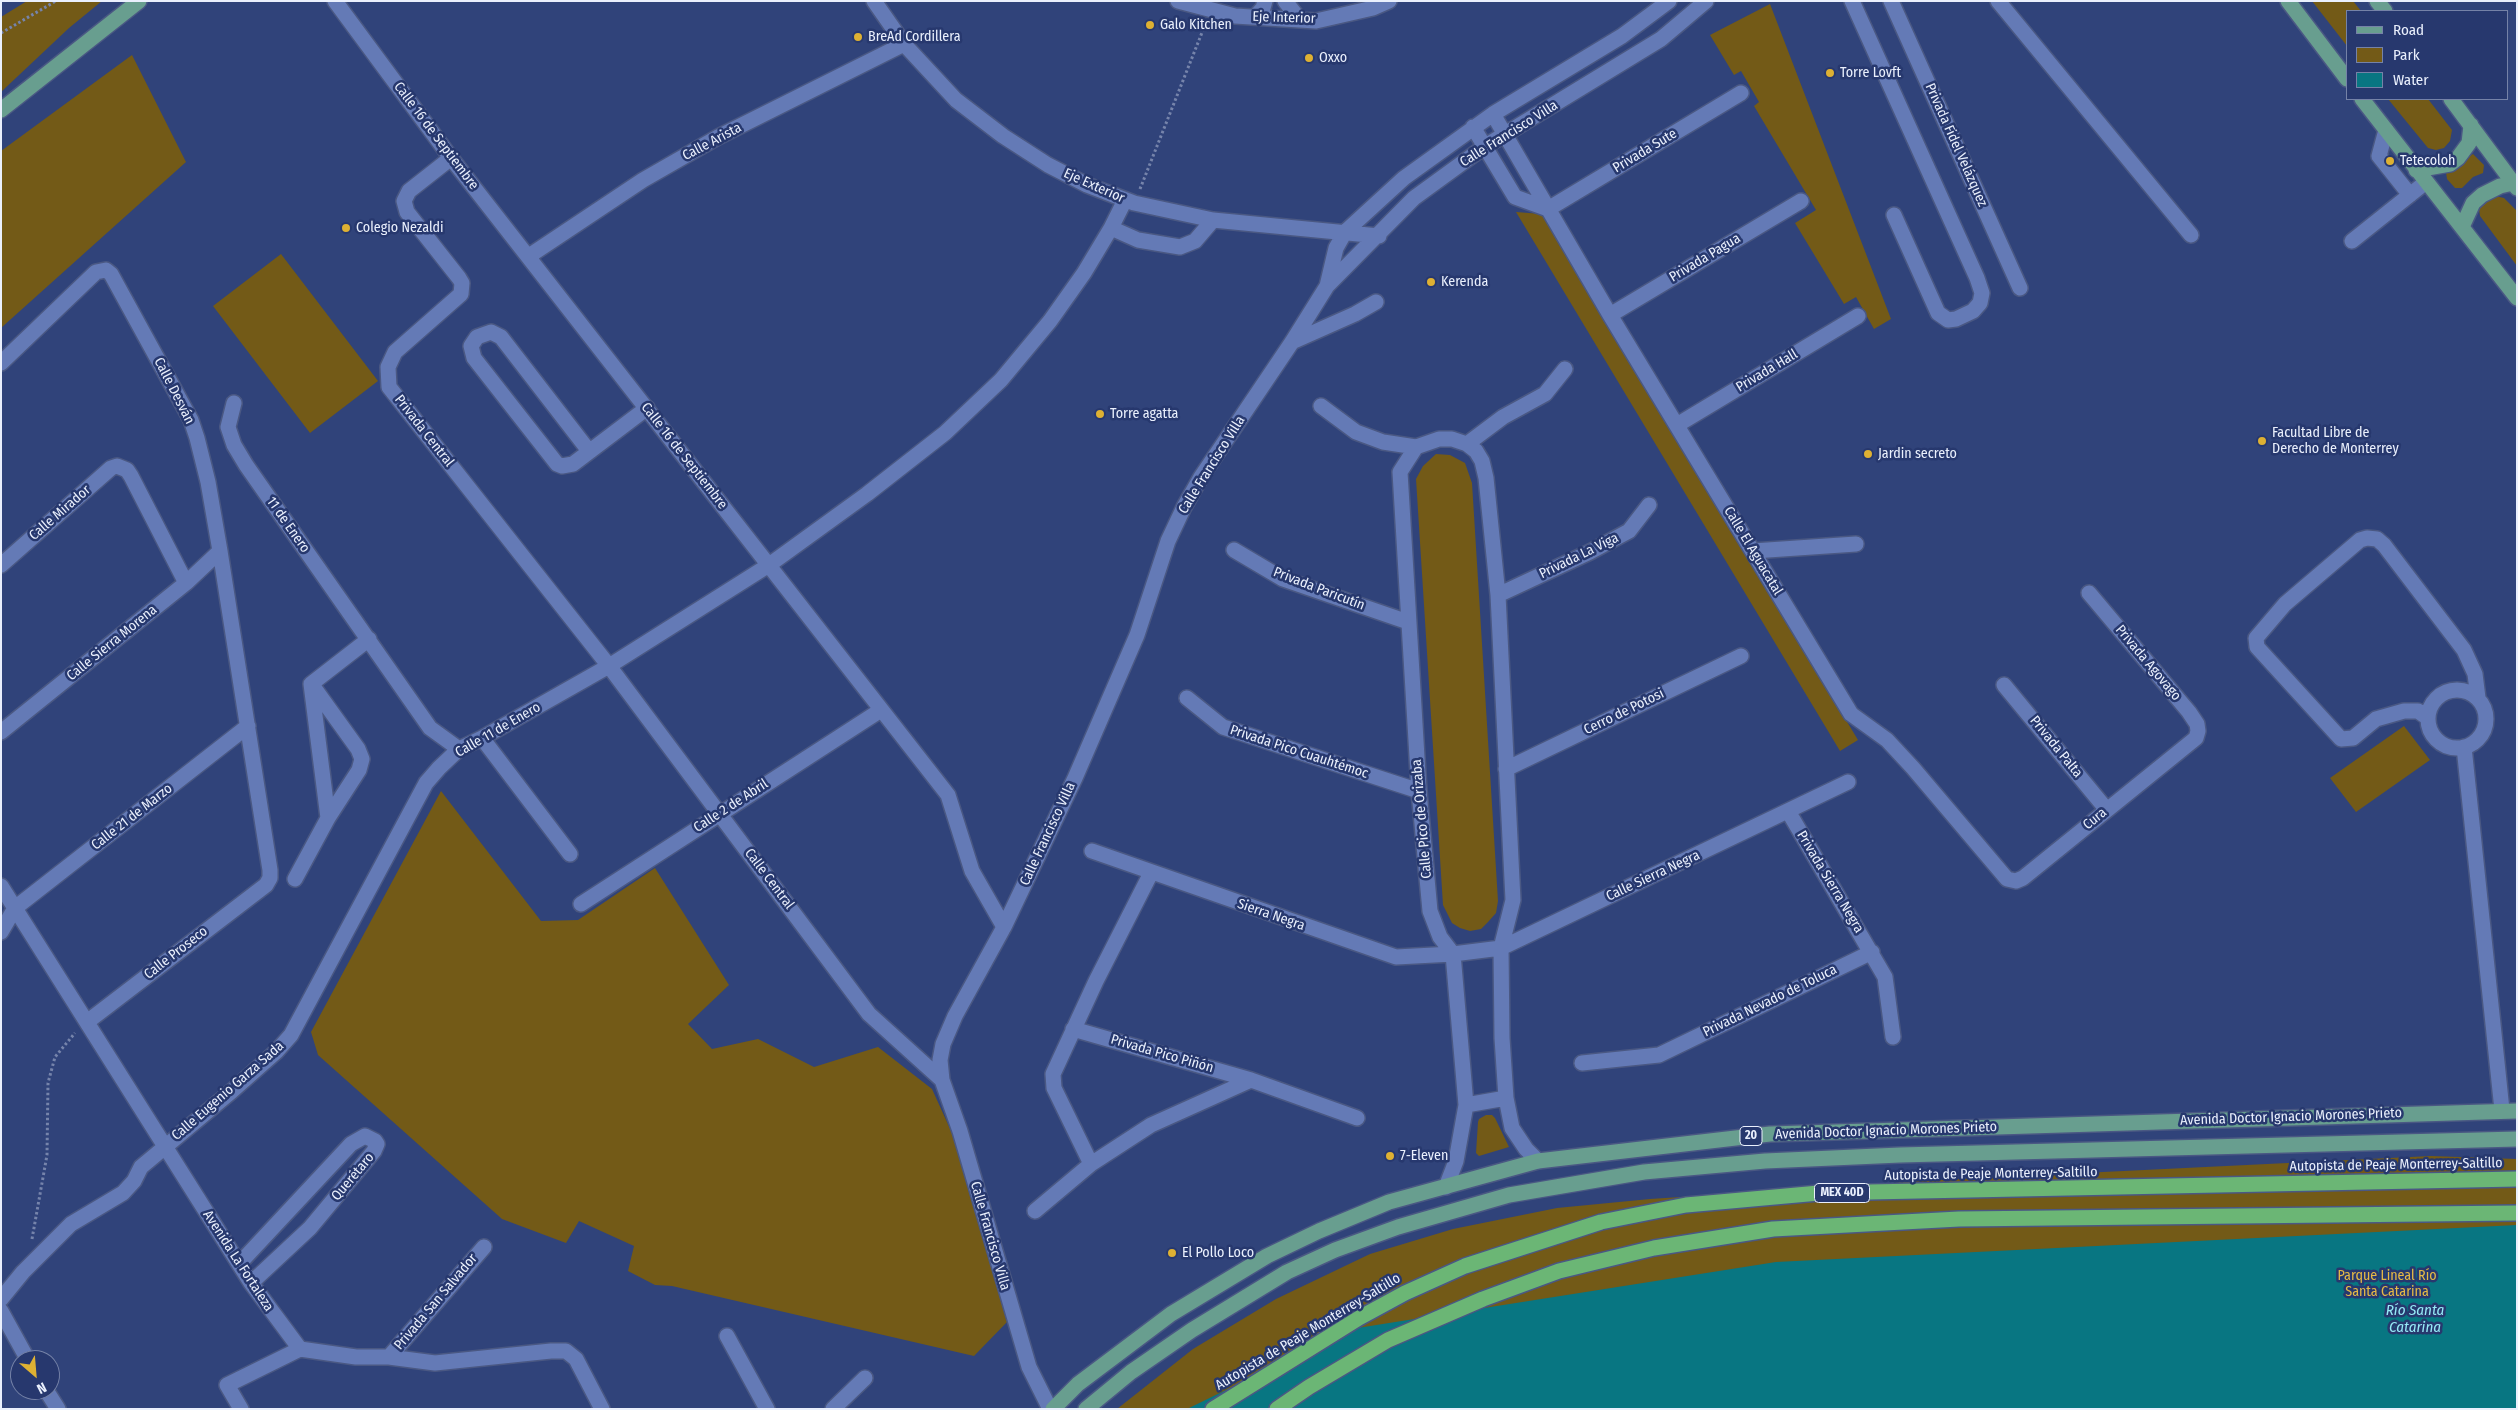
<!DOCTYPE html>
<html>
<head>
<meta charset="utf-8">
<style>
	body { margin:0 }
	#map { position:relative; width:2518px; height:1410px; overflow:hidden; background:#30437a; font-family:"Fira Sans Condensed",sans-serif }
	canvas { display:block }
	.frame { position:absolute; inset:0; border:2px solid #eaf0fd; pointer-events:none }
	.legend { position:absolute; left:2346px; top:10px; width:162px; height:90px; box-sizing:border-box; background:#27386e; border:1px solid #7582a7; margin:0; padding:6px 9px; list-style:none; font-size:15px; color:#eaf0fd }
	.legend li { display:flex; align-items:center; gap:10px; height:25px }
	.legend b { width:25px; border:1px solid #7582a7 }
	.north { position:absolute; left:10px; top:1350px; width:50px; height:50px; box-sizing:border-box; background:#27386e; border:1px solid #7582a7; border-radius:50%; rotate:153deg; font-size:14px; font-weight:700; line-height:20px; text-align:center; color:#eaf0fd }
	.north::after { content:''; display:block; margin:auto; width:18px; height:22px; background:#deb133; clip-path:polygon(50% 0,100% 100%,50% 72%,0 100%) }
</style>
</head>
<body>
<div id="map">
<canvas width="2518" height="1410"></canvas>
<div class="frame"></div>
<ul class="legend">
<li><b style="height:6px;background:#689e8f"></b>Road</li>
<li><b style="height:14px;background:#735a17"></b>Park</li>
<li><b style="height:14px;background:#087682"></b>Water</li>
</ul>
<div class="north">N</div>
</div>
<script>
const ctx = document.querySelector('canvas').getContext('2d');
ctx.lineJoin = 'round';
function paint(path, color) {
  ctx.fillStyle = color;
  ctx.fill(path, 'evenodd');
}
function shape(rows) {
  const path = new Path2D();
  for (const r of rows) {
    if (r.length === 3) {
      path.moveTo(r[0] + r[2], r[1]);
      path.arc(r[0], r[1], r[2], 0, 2 * Math.PI);
      continue;
    }
    path.moveTo(r[0], r[1]);
    for (let i = 2; i < r.length; i += 2) path.lineTo(r[i], r[i + 1]);
  }
  return path;
}
function stroke(path, color, width, dash) {
  ctx.strokeStyle = color;
  ctx.lineWidth = width;
  ctx.lineCap = dash ? 'butt' : 'round';
  ctx.setLineDash(dash || []);
  ctx.stroke(path);
}
function write(font, color, halo, rows, align = 'center') {
  ctx.font = font + ' "Fira Sans Condensed",sans-serif';
  ctx.lineWidth = 5;
  ctx.setLineDash([]);
  ctx.textBaseline = 'middle';
  ctx.strokeStyle = halo;
  ctx.fillStyle = color;
  for (const [text, x, y, turn = 0] of rows) {
    ctx.save();
    ctx.translate(x, y);
    ctx.rotate((+turn || 0) * Math.PI / 180);
    ctx.textAlign = isNaN(turn) ? turn : align;
    if (halo) ctx.strokeText(text, 0, 0);
    ctx.fillText(text, 0, 0);
    ctx.restore();
  }
}
const green = shape([
	[27,1,102,1,69,28,1,92,1,17],
	[2312,1,2353,1,2361,11,2347,11,2347,46],
	[1770,4,1891,319,1874,329,1856,297,1844,304,1795,223,1816,210,1754,106,1759,102,1741,71,1734,75,1710,35],
	[132,55,186,162,1,328,1,151],
	[2388,99,2428,99,2452,130,2450,141,2444,148,2436,150,2428,148],
	[2473,154,2484,165,2483,173,2473,177,2462,188,2455,188,2447,179,2446,172],
	[2495,196,2504,198,2517,211,2517,266,2480,216,2479,209,2482,202],
	[1516,212,1542,214,1858,740,1840,751],
	[281,254,378,381,310,433,213,306],
	[1436,454,1450,455,1465,463,1472,483,1498,901,1496,913,1488,922,1481,929,1470,931,1460,928,1452,923,1443,905,1416,479,1423,466],
	[2404,726,2430,760,2356,812,2330,778],
	[441,791,541,921,578,920,655,868,729,985,688,1024,712,1049,758,1039,814,1067,878,1047,932,1089,952,1133,1007,1322,974,1356,672,1286,655,1285,628,1271,634,1246,579,1221,566,1243,502,1219,318,1055,311,1032],
	[1486,1115,1492,1115,1495,1118,1509,1147,1479,1156,1476,1153,1478,1122,1479,1119],
	[2431,1156,2517,1159,2517,1409,1117,1409,1193,1349,1276,1299,1370,1254,1453,1229,1557,1208,1650,1199,1939,1180]
]);
const water = shape([
	[2517,1225,2517,1409,1187,1409,1351,1329,1776,1262]
]);
const path = shape([
	[1,33,56,1],
	[1140,189,1205,25],
	[32,1239,47,1155,48,1083,55,1057,75,1033]
]);
const minor = shape([
	[335,1,451,158,948,795,972,871,1004,927],
	[874,1,904,44,956,100,1003,136,1048,165,1087,185,1134,203,1213,220,1379,236],
	[1178,1,1235,16,1316,21,1373,8,1389,1],
	[1285,1,1300,20],
	[1852,1,1977,278,1982,293,1980,303,1973,311,1956,319,1948,320,1938,313,1894,215],
	[1891,1,2020,288],
	[1998,1,2191,235],
	[1255,17,1263,8,1265,1],
	[1493,114,1610,315,1851,714,1887,740,1913,768,2007,879,2016,881,2023,878,2196,738,2198,731,2197,724,2189,712,2089,593],
	[1473,127,1515,197,1548,209],
	[2386,130,2379,156,2410,195],
	[451,158,409,191,404,201,407,212,459,278,462,283,461,294,395,352,388,367,389,387,609,666,869,1014,942,1080],
	[1548,209,1741,93],
	[1111,228,1138,240,1180,247,1195,241,1213,220],
	[2352,241,2426,182],
	[529,256,643,180,718,137,904,44],
	[1327,286,1336,248,1345,232,1404,178,1493,114,1622,36,1669,1],
	[1610,315,1801,201],
	[1292,342,1355,314,1376,302],
	[1,363,96,272,106,270,111,274,191,420,197,438,208,482,220,551,270,870,270,878,266,885,87,1022],
	[234,403,228,427,234,445,246,465,430,728,459,749],
	[1321,406,1356,432,1383,442,1416,447],
	[1677,425,1858,316],
	[1467,444,1503,417,1545,394,1565,369],
	[589,451,501,337,491,332,477,337,471,346,474,358,557,464,562,466,573,464,647,408],
	[1234,550,1283,579,1408,622],
	[1753,551,1856,544],
	[1,565,111,468,117,466,127,470,131,476,186,583],
	[1498,595,1590,552,1629,531,1649,505],
	[312,685,358,749,362,759,359,770,328,818],
	[2004,685,2107,810],
	[2457,719,29],
	[1187,698,1223,727,1419,791],
	[2428,718,2418,711,2404,711,2376,719,2353,738,2341,739,2257,647,2256,638,2285,604,2360,540,2367,538,2377,539,2384,545,2464,650,2475,674,2478,698],
	[1,732,186,583,220,551],
	[482,738,570,854],
	[2464,747,2502,1110],
	[1506,769,1741,656],
	[1788,811,1885,977,1893,1037],
	[1092,851,1396,957,1453,954,1501,948,1848,782],
	[295,879,328,818,311,684,369,639],
	[1,886,251,1283,300,1349,356,1357,389,1357,435,1363,551,1351,566,1351,576,1359,602,1409],
	[581,904,881,710],
	[1,932,15,908,248,726],
	[1073,1029,1251,1080,1357,1118],
	[1582,1063,1659,1055,1872,952],
	[1466,1105,1506,1098],
	[1091,1164,1054,1088,1053,1074,1096,981,1151,873],
	[1446,1187,1456,1161,1466,1105,1453,954,1440,937,1430,911,1419,791,1400,472,1416,447,1439,439,1452,439,1467,444,1476,451,1482,461,1486,478,1498,595,1513,900,1501,948,1502,1038,1506,1098,1512,1128,1526,1149,1538,1161],
	[1035,1211,1091,1164,1151,1125,1251,1080],
	[239,1264,351,1144,365,1136,375,1141,377,1144,374,1151,310,1228,251,1283],
	[1,1299,23,1272,71,1224,123,1193,134,1181,141,1167,232,1091,276,1052,291,1035,426,783,439,768,459,749,482,738,609,666,769,565,867,494,945,433,1001,380,1050,321,1084,273,1111,228,1125,200],
	[1,1311,28,1360],
	[727,1336,767,1409],
	[389,1357,484,1247],
	[46,1390,58,1409],
	[241,1409,227,1385,300,1349],
	[833,1409,865,1378],
	[1050,1409,1029,1367,960,1131,942,1080,940,1060,943,1044,955,1016,1004,927,1075,778,1137,635,1168,541,1184,507,1201,477,1292,342,1327,286,1414,198,1484,147,1661,39,1706,1]
]);
const major = shape([
	[2288,1,2347,79],
	[2377,1,2385,11],
	[2362,99,2517,298],
	[2451,99,2517,188],
	[1,110,139,1],
	[2416,170,2450,164,2458,158,2469,143,2471,125],
	[2462,227,2473,203,2482,195,2500,186,2513,183],
	[1053,1409,1078,1384,1171,1314,1267,1256,1319,1231,1389,1202,1538,1161,1770,1134,2517,1111],
	[1086,1409,1131,1372,1192,1330,1287,1272,1335,1250,1398,1227,1509,1195,1644,1172,1765,1161,1900,1155,2517,1139]
]);
const highway = shape([
	[1213,1409,1359,1318,1405,1293,1465,1266,1601,1222,1686,1205,1819,1193,2517,1179],
	[1277,1409,1309,1387,1388,1340,1483,1299,1559,1271,1654,1248,1773,1229,1959,1219,2517,1213]
]);
const markers = [
	[1150,25,5,"#deb133"],
	[858,37,5,"#deb133"],
	[1309,58,5,"#deb133"],
	[1830,73,5,"#deb133"],
	[2390,161,5,"#deb133"],
	[346,228,5,"#deb133"],
	[1431,282,5,"#deb133"],
	[1100,414,5,"#deb133"],
	[2262,441,5,"#deb133"],
	[1868,454,5,"#deb133"],
	[1390,1156,5,"#deb133"],
	[1172,1253,5,"#deb133"]
];
const shields = [
	[1751,1136,22],
	[1842,1193,55]
];
const shieldNames = [
	["20",1751,1136],
	["MEX 40D",1842,1193]
];
const streetNames = [
	["Eje Interior",1284,18,2],
	["Calle Francisco Villa",1509,134,-32],
	["Calle 16 de Septiembre",436,136,53],
	["Calle Arista",712,142,-28],
	["Privada Fidel Velázquez",1956,145,66],
	["Privada Sute",1645,151,-31],
	["Eje Exterior",1094,186,24],
	["Privada Pagua",1705,258,-31],
	["Privada Hall",1767,371,-31],
	["Calle Desván",174,391,63],
	["Privada Central",424,431,52],
	["Calle 16 de Septiembre",684,456,52],
	["Calle Francisco Villa",1212,465,-58],
	["Calle Mirador",60,513,-41],
	["11 de Enero",288,525,55],
	["Calle El Aguacatal",1753,551,59],
	["Privada La Viga",1579,556,-26],
	["Privada Paricutín",1319,589,21],
	["Calle Sierra Morena",112,643,-39],
	["Privada Agovago",2148,663,50],
	["Cerro de Potosi",1624,712,-26],
	["Calle 11 de Enero",498,730,-30],
	["Privada Palta",2056,747,51],
	["Privada Pico Cuauhtémoc",1299,752,18],
	["Calle 2 de Abril",731,806,-33],
	["Calle 21 de Marzo",132,817,-38],
	["Calle Pico de Orizaba",1422,819,-95],
	["Cura",2095,819,-39],
	["Calle Francisco Villa",1048,834,-65],
	["Calle Sierra Negra",1653,876,-25],
	["Calle Central",769,879,53],
	["Privada Sierra Negra",1830,882,59],
	["Sierra Negra",1271,915,19],
	["Calle Proseco",176,953,-38],
	["Privada Nevado de Toluca",1770,1001,-26],
	["Privada Pico Piñón",1162,1054,16],
	["Calle Eugenio Garza Sada",228,1091,-41],
	["Avenida Doctor Ignacio Morones Prieto",2291,1117,-2],
	["Avenida Doctor Ignacio Morones Prieto",1886,1131,-2],
	["Autopista de Peaje Monterrey-Saltillo",2396,1165,-1],
	["Autopista de Peaje Monterrey-Saltillo",1991,1174,-1],
	["Querétaro",353,1177,-50],
	["Calle Francisco Villa",990,1236,74],
	["Avenida La Fortaleza",238,1261,57],
	["Privada San Salvador",436,1302,-50],
	["Autopista de Peaje Monterrey-Saltillo",1308,1332,-31]
];
const poiNames = [
	["Galo Kitchen",1160,25],
	["BreAd Cordillera",868,37],
	["Oxxo",1319,58],
	["Torre Lovft",1840,73],
	["Tetecoloh",2400,161],
	["Colegio Nezaldi",356,228],
	["Kerenda",1441,282],
	["Torre agatta",1110,414],
	["Facultad Libre de",2272,433],
	["Derecho de Monterrey",2272,449],
	["Jardin secreto",1878,454],
	["7-Eleven",1400,1156],
	["El Pollo Loco",1182,1253]
];
const parkNames = [
	["Parque Lineal Río",2387,1276],
	["Santa Catarina",2387,1292]
];
const waterNames = [
	["Río Santa",2415,1311],
	["Catarina",2415,1328]
];
paint(green, '#735a17');
paint(water, '#087682');
stroke(minor, '#4a5883', 18);
stroke(major, '#4a5883', 18);
stroke(highway, '#4a5883', 18);
stroke(path, '#7684ab', 3, [2.5, 2.5]);
stroke(minor, '#647ab6', 15);
stroke(major, '#689e8f', 15);
stroke(highway, '#6bb675', 15);
for (const [x, y, r, color] of markers) {
  const dot = new Path2D();
  dot.arc(x, y, r, 0, 2 * Math.PI);
  ctx.fillStyle = color;
  ctx.fill(dot);
  stroke(dot, '#27386e', 2);
}
for (const [x, y, w] of shields) {
  const box = new Path2D();
  box.roundRect(x - w / 2, y - 9.5, w, 19, 4);
  ctx.fillStyle = '#27386e';
  ctx.fill(box);
  stroke(box, '#eaf0fd', 1);
}
write('bold 12px', '#eaf0fd', null, shieldNames);
write('14px', '#eaf0fd', '#27386e', streetNames);
write('14px', '#eaf0fd', '#27386e', poiNames, 'left');
write('14px', '#e6ba46', '#27386e', parkNames);
write('italic 15px', '#96ebf7', '#27386e', waterNames);
</script>
</body>
</html>
